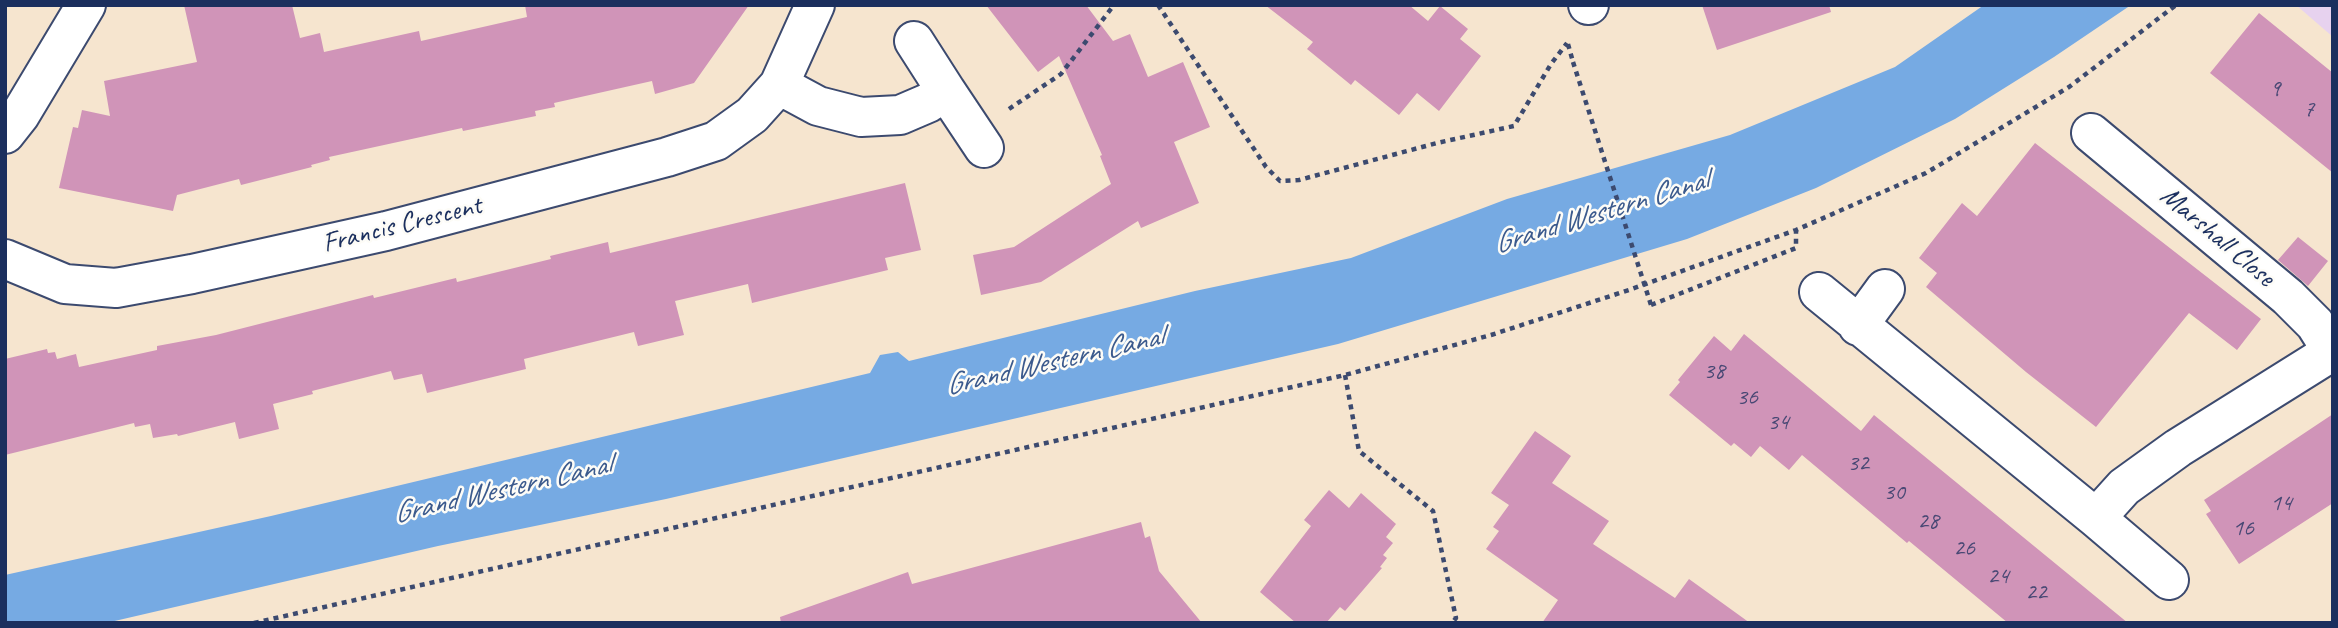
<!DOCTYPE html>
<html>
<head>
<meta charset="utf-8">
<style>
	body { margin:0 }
	#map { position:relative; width:2338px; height:628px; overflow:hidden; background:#f6e5cf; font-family:Caveat,sans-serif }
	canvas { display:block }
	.frame { position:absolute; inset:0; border:7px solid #1b2f5e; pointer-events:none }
</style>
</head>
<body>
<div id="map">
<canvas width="2338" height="628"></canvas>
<div class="frame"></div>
</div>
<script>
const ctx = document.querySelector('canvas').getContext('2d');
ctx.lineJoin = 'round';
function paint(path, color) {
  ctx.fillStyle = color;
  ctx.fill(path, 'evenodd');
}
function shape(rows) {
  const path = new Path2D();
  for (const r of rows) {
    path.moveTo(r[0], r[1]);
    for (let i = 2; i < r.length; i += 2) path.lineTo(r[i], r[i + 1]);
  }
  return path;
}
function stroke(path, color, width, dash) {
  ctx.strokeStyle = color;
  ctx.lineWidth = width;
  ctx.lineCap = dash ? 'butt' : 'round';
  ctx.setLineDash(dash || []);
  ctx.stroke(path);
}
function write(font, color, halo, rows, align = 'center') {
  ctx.font = font + ' Caveat,sans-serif';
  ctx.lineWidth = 5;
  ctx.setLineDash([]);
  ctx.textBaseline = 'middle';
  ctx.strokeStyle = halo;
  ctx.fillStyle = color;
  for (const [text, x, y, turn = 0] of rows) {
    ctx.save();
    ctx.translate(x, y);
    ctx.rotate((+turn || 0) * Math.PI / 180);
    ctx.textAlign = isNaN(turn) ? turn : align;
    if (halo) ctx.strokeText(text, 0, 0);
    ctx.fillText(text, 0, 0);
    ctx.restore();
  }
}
const built = shape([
	[2296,5,2333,5,2333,37]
]);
const water = shape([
	[1984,5,2131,5,2054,57,1955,119,1816,188,1687,239,1338,344,666,499,438,546,106,623,5,623,5,575,271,516,870,373,880,355,898,352,909,361,1195,291,1351,258,1507,199,1730,135,1895,67]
]);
const building = shape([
	[184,5,292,5,300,38,320,33,324,52,419,31,421,41,527,17,525,5,749,5,694,83,655,94,652,81,554,103,555,107,535,111,536,116,463,131,462,128,329,157,330,160,311,165,312,167,241,185,239,179,177,195,173,211,59,188,73,127,78,128,82,110,110,116,104,81,197,62],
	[986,5,1086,5,1113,41,1130,34,1148,77,1183,62,1210,127,1174,142,1199,203,1141,228,1138,221,1041,282,981,295,973,255,1014,247,1111,184,1100,156,1102,155,1059,56,1038,72],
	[1265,5,1409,5,1428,21,1440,6,1468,29,1460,39,1481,56,1439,111,1417,93,1399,115,1355,80,1351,85,1307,49,1313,42],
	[1702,5,1829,5,1831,12,1717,50],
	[2259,13,2333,73,2333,173,2210,73],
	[2035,143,2261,319,2237,350,2189,313,2096,427,2026,372,1926,287,1937,273,1919,258,1962,203,1977,216],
	[905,183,921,250,885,258,888,270,752,303,748,284,675,301,684,335,638,346,634,332,524,359,526,369,427,393,422,374,394,380,391,371,312,391,313,394,273,404,279,429,239,439,235,422,178,436,177,434,153,438,150,424,135,427,134,423,5,455,5,359,47,349,48,353,55,352,57,359,76,354,79,367,157,350,157,346,216,335,373,295,374,298,456,278,457,282,551,259,550,256,608,242,610,253],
	[2298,237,2328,261,2308,286,2278,260],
	[1744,334,1861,431,1874,415,2128,623,2008,623,1909,541,1907,543,1802,455,1789,470,1760,446,1751,457,1734,443,1731,446,1669,395,1680,382,1678,380,1714,336,1731,351],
	[2333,414,2333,503,2239,564,2206,514,2211,511,2204,500],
	[1535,431,1571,456,1552,483,1609,521,1593,544,1675,598,1689,579,1750,623,1542,623,1558,600,1486,549,1499,531,1493,527,1509,505,1491,493],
	[1329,490,1349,508,1361,493,1396,524,1386,537,1393,543,1383,555,1387,558,1380,567,1382,568,1345,611,1340,607,1326,623,1296,623,1260,592,1311,526,1304,520],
	[1141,522,1145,538,1150,536,1159,571,1202,623,781,623,780,617,908,572,912,584]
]);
const path = shape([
	[1158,5,1266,167,1280,181,1299,180,1437,143,1514,126,1551,64,1567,43],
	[1568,44,1573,62],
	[1009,109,1061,74,1114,5],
	[1651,305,1796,248,1796,230],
	[1345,375,1359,451,1433,511,1456,618,1452,623],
	[254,623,1345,375,1491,335,1629,290,1796,230,1926,173,2069,87,2176,5]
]);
const minor = shape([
	[1588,5,1589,5],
	[914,41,946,91],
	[779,85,818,106,861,117,900,115,928,103,946,91,984,148],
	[2091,133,2288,297,2315,324,2332,351],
	[5,134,20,115,86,5],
	[5,259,65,284,116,288,192,274,386,231,667,157,716,141,752,115,779,85,815,5],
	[1819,292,2096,518,2124,487,2178,448,2333,351],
	[1858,326,1885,289],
	[2096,518,2169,580]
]);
const pathBridge = shape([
	[1573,62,1651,305]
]);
const numberNames = [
	["9",2275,90],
	["7",2309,110],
	["38",1714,372],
	["36",1747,398],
	["34",1778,423],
	["32",1858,464],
	["30",1894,493],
	["14",2281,504],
	["28",1928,522],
	["16",2243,529],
	["26",1964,549],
	["24",1998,577],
	["22",2036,593]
];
const streetNames = [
	["Francis Crescent",402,225,-14],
	["Marshall Close",2217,237,40]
];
const waterNames = [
	["Grand Western Canal",1601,213,-17],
	["Grand Western Canal",1054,362,-13],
	["Grand Western Canal",502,490,-13]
];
paint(built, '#e7d2ef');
paint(water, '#76aae3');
paint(building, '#d094b8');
stroke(minor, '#3c4a6f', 42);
stroke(path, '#3c4a6f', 4.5, [5, 5]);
stroke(minor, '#fff', 38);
stroke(pathBridge, '#3c4a6f', 4.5, [5, 5]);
write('24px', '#484874', null, numberNames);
write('28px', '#1b2f5e', '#fdfcf7', streetNames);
write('italic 30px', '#3b5a8d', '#fdfcf7', waterNames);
</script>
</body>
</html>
